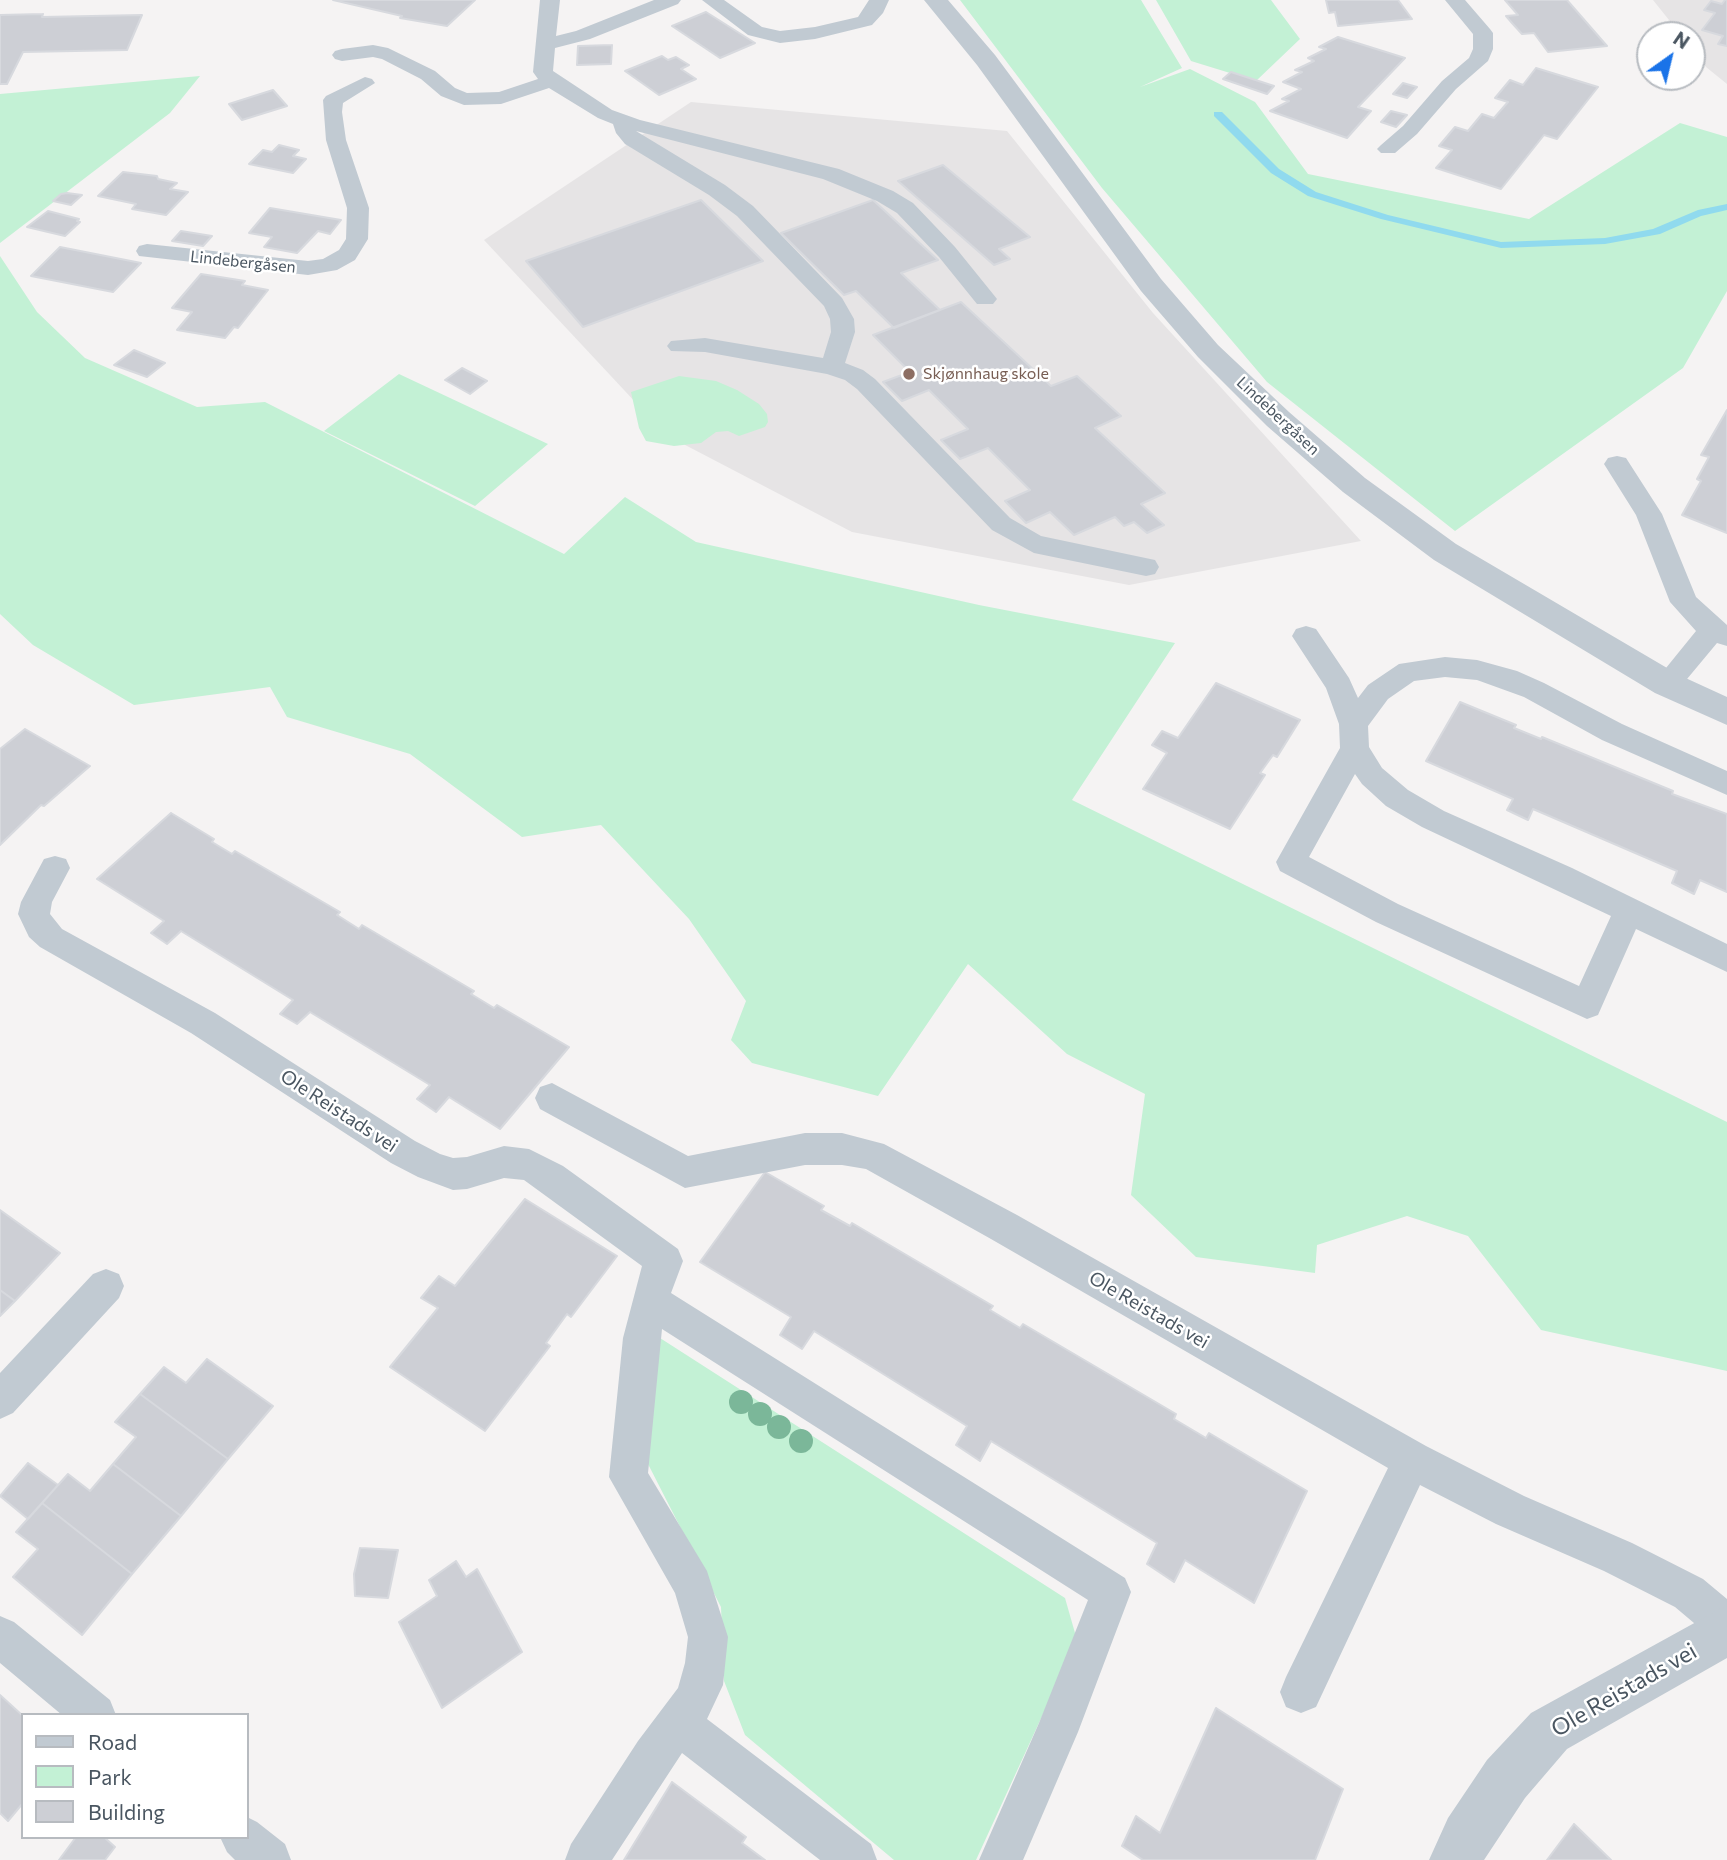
<!DOCTYPE html>
<html>
<head>
<meta charset="utf-8">
<style>
	body { margin:0 }
	#map { position:relative; width:1727px; height:1860px; overflow:hidden; background:#f5f3f3; font-family:Commissioner,sans-serif }
	canvas { display:block }
	.legend { position:absolute; left:21px; top:1713px; width:228px; height:126px; box-sizing:border-box; background:#fff; border:2px solid #b7bbc0; margin:0; padding:9px 12px; list-style:none; font-size:21px; color:#4a5661 }
	.legend li { display:flex; align-items:center; gap:14px; height:35px }
	.legend b { width:35px; border:2px solid #b7bbc0 }
	.north { position:absolute; left:1636px; top:21px; width:70px; height:70px; box-sizing:border-box; background:#fff; border:2px solid #b7bbc0; border-radius:50%; rotate:34deg; font-size:19px; font-weight:700; line-height:28px; text-align:center; color:#4a5661 }
	.north::after { content:''; display:block; margin:auto; width:24px; height:32px; background:#1a73e8; clip-path:polygon(50% 0,100% 100%,50% 72%,0 100%) }
</style>
</head>
<body>
<div id="map">
<canvas width="1727" height="1860"></canvas>
<ul class="legend">
<li><b style="height:9px;background:#c1cad2"></b>Road</li>
<li><b style="height:19px;background:#c3f1d5"></b>Park</li>
<li><b style="height:19px;background:#cdcfd5"></b>Building</li>
</ul>
<div class="north">N</div>
</div>
<script>
const ctx = document.querySelector('canvas').getContext('2d');
ctx.lineJoin = 'round';
function paint(path, color) {
  ctx.fillStyle = color;
  ctx.fill(path, 'evenodd');
}
function shape(rows) {
  const path = new Path2D();
  for (const r of rows) {
    path.moveTo(r[0], r[1]);
    for (let i = 2; i < r.length; i += 2) path.lineTo(r[i], r[i + 1]);
  }
  return path;
}
function stroke(path, color, width, dash) {
  ctx.strokeStyle = color;
  ctx.lineWidth = width;
  ctx.lineCap = dash ? 'butt' : 'round';
  ctx.setLineDash(dash || []);
  ctx.stroke(path);
}
function write(font, color, halo, rows, align = 'center') {
  ctx.font = font + ' Commissioner,sans-serif';
  ctx.lineWidth = 5;
  ctx.setLineDash([]);
  ctx.textBaseline = 'middle';
  ctx.strokeStyle = halo;
  ctx.fillStyle = color;
  for (const [text, x, y, turn = 0] of rows) {
    ctx.save();
    ctx.translate(x, y);
    ctx.rotate((+turn || 0) * Math.PI / 180);
    ctx.textAlign = isNaN(turn) ? turn : align;
    if (halo) ctx.strokeText(text, 0, 0);
    ctx.fillText(text, 0, 0);
    ctx.restore();
  }
}
const education = shape([
	[1653,0,1727,0,1727,84,1706,67,1692,49,1692,35,1681,35],
	[691,102,1007,131,1153,313,1361,541,1129,585,852,532,666,435,484,240]
]);
const green = shape([
	[960,0,1141,0,1182,68,1140,87,1190,69,1255,102,1308,174,1529,219,1680,123,1727,137,1727,291,1683,368,1455,531,1267,382,1102,188],
	[1156,0,1271,0,1300,39,1256,81,1191,61],
	[200,76,170,113,0,243,0,94],
	[0,256,37,312,85,358,197,407,265,402,564,554,625,497,696,542,979,605,1175,643,1072,800,1727,1122,1727,1371,1541,1330,1468,1236,1407,1216,1317,1245,1315,1273,1196,1257,1131,1195,1145,1094,1067,1054,968,964,878,1096,752,1063,731,1040,746,1001,689,919,601,825,522,837,410,754,287,717,270,687,134,705,33,645,0,614],
	[399,374,548,444,475,506,324,431],
	[679,376,716,381,737,390,759,404,767,414,768,422,765,427,739,436,728,431,716,432,701,443,674,446,646,441,639,428,631,392],
	[660,1338,1065,1598,1077,1640,976,1860,894,1860,745,1735,724,1681,721,1607,647,1462]
]);
const stream = shape([
	[1214,112,1222,112,1279,169,1316,192,1388,215,1501,242,1605,238,1653,229,1698,210,1727,204,1727,210,1701,216,1660,234,1605,244,1501,248,1381,219,1308,196,1271,173,1214,116,1214,112]
]);
const building = shape([
	[333,0,475,0,447,26,400,18,402,16,333,0],
	[1326,0,1398,0,1412,19,1338,26,1335,12,1329,13,1326,0],
	[1505,0,1567,0,1607,46,1548,52,1534,33,1522,34,1512,23,1506,16,1518,15,1505,0],
	[1725,0,1727,0,1727,46,1718,44,1723,36,1702,30,1715,13,1704,10,1711,1,1722,4,1725,0],
	[706,12,755,43,720,58,672,26,706,12],
	[43,14,42,17,142,15,127,50,23,52,7,84,0,84,0,15,43,14],
	[1338,37,1405,58,1358,107,1371,111,1347,138,1270,111,1289,101,1282,99,1301,89,1283,82,1302,72,1295,70,1314,61,1308,58,1326,49,1319,47,1338,37],
	[612,45,611,64,577,65,578,46,612,45],
	[662,56,668,60,676,57,689,65,681,69,696,79,659,95,625,71,662,56],
	[1536,68,1598,87,1557,139,1544,135,1501,189,1436,168,1452,150,1439,146,1455,127,1468,131,1482,114,1494,118,1508,102,1495,98,1510,80,1523,85,1536,68],
	[1231,72,1274,86,1267,94,1223,79,1231,72],
	[1403,83,1417,87,1407,98,1393,94,1403,83],
	[273,90,287,106,242,120,229,104,273,90],
	[1391,111,1407,115,1396,127,1381,122,1391,111],
	[279,145,299,150,293,156,306,159,293,173,249,164,263,150,272,152,279,145],
	[943,165,1030,237,999,249,1010,259,994,265,898,181,943,165],
	[123,172,157,176,158,179,177,183,170,189,188,192,166,215,132,209,136,204,98,196,123,172],
	[67,193,82,195,71,205,53,201,61,194,67,193],
	[701,200,763,261,583,327,526,261,701,200],
	[873,200,938,260,901,273,940,310,894,328,856,291,844,295,781,233,873,200],
	[270,208,341,220,330,234,318,231,297,253,264,247,272,237,249,233,270,208],
	[48,211,79,219,77,221,80,222,65,236,27,227,48,211],
	[181,231,212,236,203,246,172,241,181,231],
	[60,247,141,263,113,292,31,276,60,247],
	[201,274,245,281,242,285,268,290,238,328,234,327,225,338,177,330,192,312,172,308,201,274],
	[961,302,1051,386,1077,376,1121,416,1095,428,1165,493,1141,504,1164,525,1147,533,1134,522,1124,526,1115,517,1074,535,1050,512,1026,523,1005,501,1030,490,988,448,960,459,941,440,968,429,929,390,902,401,883,382,910,372,873,335,961,302],
	[134,350,165,363,147,377,114,365,134,350],
	[462,368,487,381,470,394,445,380,462,368],
	[1727,410,1727,533,1682,515,1701,481,1697,479,1709,457,1701,455,1727,410],
	[1216,683,1300,720,1277,757,1273,755,1260,773,1265,775,1230,829,1143,789,1167,753,1152,745,1162,731,1178,738,1216,683],
	[1460,702,1516,725,1514,728,1541,739,1542,737,1673,791,1672,794,1727,814,1727,892,1700,880,1694,894,1672,883,1677,871,1533,809,1528,820,1507,810,1513,799,1426,761,1460,702],
	[25,729,90,766,44,806,41,805,0,845,0,749,25,729],
	[171,813,214,839,212,842,232,854,235,851,340,912,337,915,359,929,362,925,474,991,471,994,494,1008,497,1005,569,1047,500,1129,449,1097,436,1112,417,1099,430,1085,310,1012,297,1024,280,1014,293,1000,181,931,167,944,151,933,164,921,97,879,171,813],
	[765,1172,824,1206,821,1210,850,1226,852,1223,993,1306,990,1310,1020,1328,1023,1324,1176,1414,1174,1419,1206,1438,1209,1433,1307,1491,1254,1603,1185,1560,1174,1582,1147,1564,1157,1543,991,1441,980,1461,956,1445,967,1426,814,1331,802,1349,780,1335,791,1317,700,1262,765,1172],
	[525,1199,617,1256,571,1317,567,1314,546,1343,550,1346,485,1431,390,1367,438,1308,421,1298,439,1276,455,1286,525,1199],
	[0,1210,60,1253,15,1301,0,1290,0,1210],
	[0,1290,15,1301,0,1316,0,1290],
	[207,1359,273,1406,228,1459,140,1394,164,1367,186,1383,207,1359],
	[140,1394,228,1459,181,1516,113,1464,136,1437,115,1422,140,1394],
	[28,1463,58,1485,28,1519,0,1496,28,1463],
	[113,1464,181,1516,132,1574,42,1503,68,1474,90,1491,113,1464],
	[42,1503,132,1574,82,1635,13,1577,38,1549,16,1532,42,1503],
	[360,1548,398,1550,388,1598,355,1596,354,1574,360,1548],
	[456,1561,466,1577,477,1569,522,1652,442,1708,399,1622,437,1596,429,1580,456,1561],
	[0,1695,23,1716,23,1803,8,1821,0,1813,0,1695],
	[1216,1708,1343,1789,1315,1860,1143,1860,1122,1846,1136,1816,1160,1833,1216,1708],
	[672,1782,746,1837,742,1843,765,1860,624,1860,672,1782],
	[1574,1824,1611,1860,1547,1860,1574,1824],
	[76,1837,104,1837,115,1847,105,1860,59,1860,76,1837]
]);
const service = shape([
	[540,0,560,0,556,36,576,31,654,0,681,0,678,4,590,39,555,48,553,71,612,110,640,120,839,169,893,191,913,203,955,247,993,294,997,299,993,304,977,304,939,257,897,213,877,201,823,179,636,131,725,185,753,206,842,298,854,319,855,332,845,363,863,370,875,379,1010,518,1041,536,1155,560,1159,567,1155,574,1146,576,1034,553,992,530,857,389,845,380,827,374,705,352,671,351,667,346,671,341,705,338,823,358,831,332,830,319,824,306,737,216,709,195,625,144,616,133,613,124,598,118,549,88,501,104,464,105,441,96,421,79,382,59,373,57,342,61,335,59,332,55,335,51,342,49,373,45,388,48,435,71,455,88,467,93,499,92,538,79,533,72,540,0],
	[702,0,724,0,762,27,780,31,815,27,858,17,869,0,889,0,883,13,872,25,815,39,780,43,748,35,702,0],
	[1445,0,1465,0,1490,29,1493,33,1493,49,1488,61,1456,89,1417,134,1395,153,1381,153,1377,149,1381,145,1403,126,1442,81,1469,58,1473,49,1473,34,1445,0],
	[365,77,372,79,375,83,343,103,342,112,346,140,369,208,368,239,355,260,337,270,308,275,139,256,136,251,139,246,147,244,308,261,323,259,339,250,346,239,347,208,326,140,323,100,326,96,365,77],
	[1617,456,1626,458,1662,514,1696,597,1727,625,1727,646,1717,643,1677,691,1667,694,1657,691,1653,684,1696,631,1670,602,1636,515,1604,464,1608,458,1617,456],
	[1306,626,1316,629,1349,678,1358,698,1368,685,1399,664,1445,657,1477,660,1517,671,1544,683,1622,724,1727,771,1727,795,1602,740,1524,697,1477,680,1445,677,1414,681,1388,699,1368,726,1369,747,1382,768,1408,790,1444,811,1572,868,1727,944,1727,972,1636,929,1598,1015,1587,1019,1376,922,1280,871,1276,862,1340,748,1339,724,1326,688,1292,636,1296,629,1306,626],
	[1355,774,1362,784,1386,806,1422,827,1611,916,1579,986,1398,904,1309,857,1355,774],
	[55,856,66,859,70,868,52,902,50,914,62,929,215,1013,415,1141,440,1154,453,1158,467,1157,504,1146,529,1149,563,1166,678,1249,683,1261,671,1293,1125,1578,1131,1592,1078,1732,1023,1860,979,1860,1039,1723,1088,1600,662,1329,648,1473,707,1571,728,1637,723,1685,707,1719,871,1844,877,1860,820,1860,682,1753,612,1860,565,1860,571,1844,638,1741,678,1688,685,1663,688,1637,675,1593,609,1477,623,1338,642,1266,524,1180,504,1178,467,1189,453,1190,418,1177,391,1163,191,1033,40,947,29,937,18,914,21,902,44,859,55,856],
	[552,1083,688,1156,805,1133,842,1133,884,1144,1017,1215,1426,1446,1524,1496,1632,1543,1703,1579,1727,1599,1727,1645,1713,1639,1675,1607,1604,1571,1496,1524,1420,1485,1316,1707,1301,1713,1286,1707,1280,1692,1286,1677,1388,1468,991,1239,866,1169,842,1165,805,1165,685,1188,540,1109,535,1098,540,1087,552,1083],
	[106,1269,119,1274,124,1286,119,1298,13,1413,0,1419,0,1373,93,1274,106,1269],
	[0,1616,14,1622,110,1700,116,1715,62,1715,0,1663,0,1616],
	[247,1817,257,1822,285,1844,291,1860,235,1860,227,1852,220,1837,247,1837,247,1817]
]);
const minor = shape([
	[1727,1605,1727,1658,1567,1749,1525,1798,1484,1860,1429,1860,1448,1818,1487,1760,1531,1713,1727,1605]
]);
const tertiary = shape([
	[924,0,948,0,995,55,1161,279,1218,345,1289,412,1365,478,1456,544,1679,675,1727,697,1727,725,1655,693,1434,560,1343,492,1267,426,1198,357,1141,291,977,65,924,0]
]);
const trees = [
	[741,1402],
	[760,1414],
	[779,1427],
	[801,1441]
];
const markers = [
	[909,374,7,"#8d6e63"]
];
const farStreetnames = [
	["Lindebergåsen",243,262,6],
	["Lindebergåsen",1278,416,43]
];
const farEducationnames = [
	["Skjønnhaug skole",923,374]
];
const streetNames = [
	["Ole Reistads vei",339,1111,33],
	["Ole Reistads vei",1149,1310,30]
];
const nearStreetnames = [
	["Ole Reistads vei",1624,1690,-30]
];
paint(education, '#e6e4e5');
paint(green, '#c3f1d5');
paint(stream, '#90daee');
paint(building, '#cdcfd5');
stroke(building, '#d7d9de', 2);
paint(service, '#c1cad2');
paint(minor, '#c1cad2');
paint(tertiary, '#c1cad2');
ctx.fillStyle = '#7bb799';
for (const [x, y] of trees) {
  ctx.beginPath();
  ctx.arc(x, y, 12, 0, 2 * Math.PI);
  ctx.fill();
}
for (const [x, y, r, color] of markers) {
  const dot = new Path2D();
  dot.arc(x, y, r, 0, 2 * Math.PI);
  ctx.fillStyle = color;
  ctx.fill(dot);
  stroke(dot, '#fff', 2.5);
}
write('16px', '#4a5661', '#fff', farStreetnames);
write('16px', '#785e54', '#fff', farEducationnames, 'left');
write('19px', '#4a5661', '#fff', streetNames);
write('23px', '#4a5661', '#fff', nearStreetnames);
</script>
</body>
</html>
